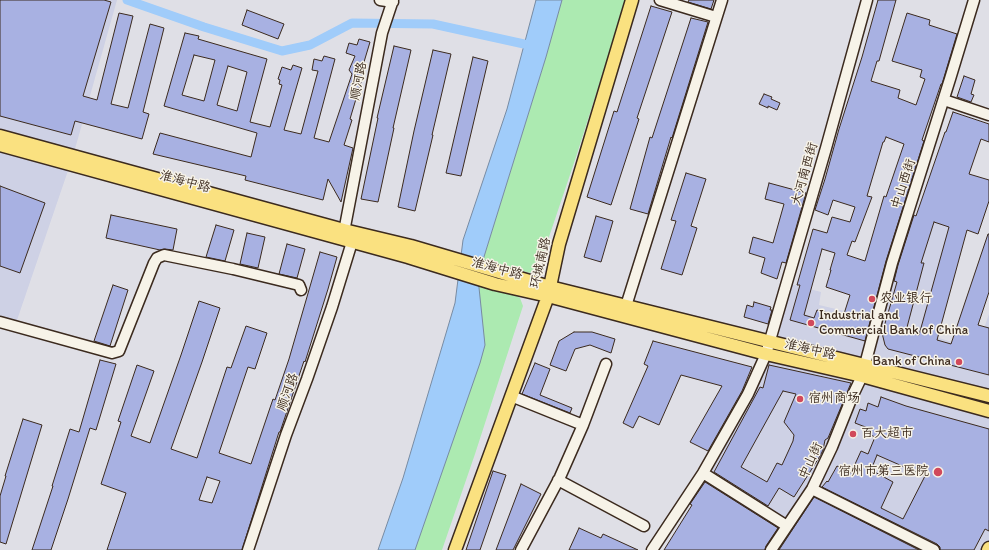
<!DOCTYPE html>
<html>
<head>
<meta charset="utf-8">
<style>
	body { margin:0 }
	canvas { display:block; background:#dfdfe6 }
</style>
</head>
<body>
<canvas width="989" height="550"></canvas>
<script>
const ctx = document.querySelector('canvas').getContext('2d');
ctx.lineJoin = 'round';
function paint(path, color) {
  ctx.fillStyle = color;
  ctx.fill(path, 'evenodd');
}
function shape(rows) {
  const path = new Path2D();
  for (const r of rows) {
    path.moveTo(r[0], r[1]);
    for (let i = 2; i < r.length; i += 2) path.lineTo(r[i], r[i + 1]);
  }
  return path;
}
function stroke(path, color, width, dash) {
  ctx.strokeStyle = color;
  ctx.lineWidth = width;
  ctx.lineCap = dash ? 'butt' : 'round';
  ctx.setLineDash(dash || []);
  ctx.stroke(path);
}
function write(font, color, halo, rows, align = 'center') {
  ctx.font = font + ' Itim,"LXGW WenKai TC",sans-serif';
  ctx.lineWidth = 3;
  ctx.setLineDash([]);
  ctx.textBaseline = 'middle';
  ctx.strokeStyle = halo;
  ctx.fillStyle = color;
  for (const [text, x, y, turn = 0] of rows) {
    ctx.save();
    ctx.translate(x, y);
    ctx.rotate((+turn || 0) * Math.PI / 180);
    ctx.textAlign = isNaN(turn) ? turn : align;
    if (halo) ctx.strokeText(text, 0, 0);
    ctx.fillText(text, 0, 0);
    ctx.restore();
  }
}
const built = shape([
	[0,0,117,0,73,156,15,326,0,322],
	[908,213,950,227,920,332,955,343,977,349,989,314,989,396,770,341,787,283,821,292,819,305,878,319],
	[766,354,989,411,989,548,988,550,934,550,812,489,787,526,703,473]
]);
const green = shape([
	[562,0,626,0,576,157,551,231,544,251,536,266,530,273,483,260,546,57],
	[477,286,509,291,520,298,523,306,475,454,442,550,411,550]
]);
const water = shape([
	[536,0,562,0,546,57,483,260,478,278,485,345,480,363,415,550,378,550,403,478,455,303,463,240,507,109,536,0]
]);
const canal = shape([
	[127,0,204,27,282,51,310,45,352,23,433,24,524,44]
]);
const building = shape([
	[0,0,104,0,111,2,83,96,97,100,119,13,133,16,111,104,128,108,150,24,164,28,143,112,149,114,142,139,75,121,71,135,0,116,0,0],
	[689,0,714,0,711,9,688,2,689,0],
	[878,0,896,0,879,61,877,61,871,81,900,90,898,98,916,105,925,79,920,77,922,70,892,61,907,13,930,20,929,25,957,34,942,84,941,84,922,140,924,141,886,261,865,341,790,320,800,285,797,285,813,229,827,233,832,217,850,222,855,207,833,200,828,215,815,210,825,179,839,129,862,57,878,0],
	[886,137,904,144,886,197,884,196,865,261,847,255,852,241,855,242,872,197,867,196,883,142,884,142,886,137],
	[822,249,835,253,830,270,831,270,826,287,850,295,843,317,817,310,814,318,804,315,822,249],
	[651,6,672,12,637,118,639,119,611,205,587,197,614,111,617,112,651,6],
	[247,10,284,24,278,39,242,25,247,10],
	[691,18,708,22,672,138,671,137,648,214,630,209,650,137,652,138,691,18],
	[185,33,199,36,198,39,267,59,250,122,270,127,282,85,279,84,280,80,278,79,282,67,291,70,293,65,302,68,284,130,301,134,318,71,312,70,314,59,322,61,324,56,335,59,314,138,329,142,352,74,349,70,355,56,346,53,349,43,357,45,359,39,370,42,361,72,364,72,350,119,352,120,344,145,353,148,341,202,328,179,323,200,245,180,246,176,153,154,160,133,251,157,257,133,164,106,185,33],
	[194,55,215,60,204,101,182,95,194,55],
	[228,66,247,72,237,111,217,105,228,66],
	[394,46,411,50,393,128,394,128,378,202,361,199,378,118,377,118,394,46],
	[433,50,451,54,432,135,433,135,415,211,398,207,414,131,433,50],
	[473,57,488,61,461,176,446,173,473,57],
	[964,76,975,80,971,94,974,95,971,102,957,97,964,76],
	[764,94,772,97,771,99,780,103,777,110,768,106,768,108,759,104,764,94],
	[953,112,989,124,989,142,981,139,969,174,989,180,989,201,978,234,967,230,937,340,951,344,988,234,989,234,989,292,978,325,989,328,989,375,888,349,885,345,881,329,882,326,884,327,897,282,894,281,898,265,914,215,916,216,945,132,946,132,953,112],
	[934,222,949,227,919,335,906,331,924,263,921,263,934,222],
	[686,173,706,179,691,226,697,228,682,275,661,269,676,221,671,220,686,173],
	[769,183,806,193,786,263,782,262,777,279,761,273,765,258,749,253,753,237,773,243,784,204,765,199,769,183],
	[0,186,45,203,20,273,0,266,0,186],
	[111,215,177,229,173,250,165,249,160,250,106,238,111,215],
	[596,216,613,221,601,262,584,257,596,216],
	[216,225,234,230,225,261,206,257,216,225],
	[247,233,265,237,258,268,240,264,247,233],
	[287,244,305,249,297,278,279,274,287,244],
	[320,252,337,257,328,289,305,362,304,361,280,432,279,432,242,550,107,550,126,493,101,484,121,422,118,421,137,365,154,371,131,436,150,443,181,355,199,301,220,308,202,362,171,449,197,458,227,367,231,368,246,326,267,333,255,369,248,367,219,453,251,464,273,399,275,400,289,359,320,252],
	[207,477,220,481,212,503,199,500,207,477],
	[113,285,128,290,110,346,94,341,113,285],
	[754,302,771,307,770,310,772,310,768,324,744,317,747,305,753,307,754,302],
	[574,332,592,332,615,339,611,353,590,345,575,349,566,371,550,365,559,341,574,332],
	[653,341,752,367,742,391,708,451,690,442,722,386,681,375,659,425,639,416,633,428,623,423,648,366,644,364,653,341],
	[100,360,116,364,96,430,90,428,68,499,51,550,32,550,53,486,52,486,70,429,79,432,100,360],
	[535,363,550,369,540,395,572,408,570,413,522,394,535,363],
	[769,365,851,383,828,438,825,440,823,450,820,456,794,497,779,488,768,506,714,472,760,387,763,388,769,365],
	[783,391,796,394,784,422,794,435,793,441,782,465,777,463,767,482,741,467,783,391],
	[881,397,906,406,989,429,989,531,985,529,974,550,940,550,940,547,937,544,822,487,827,481,828,482,837,466,851,473,861,451,868,454,875,437,866,433,868,428,855,423,860,409,866,411,868,403,878,407,881,397],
	[877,455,925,476,903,519,881,508,893,482,871,470,877,455],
	[23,419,42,425,6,544,0,542,0,496,6,476,5,476,23,419],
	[493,471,506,475,480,550,466,550,493,471],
	[705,482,778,528,766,546,765,550,664,550,692,505,690,504,705,482],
	[521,484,541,494,513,550,496,550,521,484],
	[814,497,919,550,779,550,814,497],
	[579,528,601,538,603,534,638,550,569,550,579,528]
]);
const minor = shape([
	[380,0,393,2],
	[660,0,716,17],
	[944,100,989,115],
	[343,237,382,33,393,0],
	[626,306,722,0],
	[0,322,112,353,119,351,154,263,157,258,164,255,233,269,299,285,301,290],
	[511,396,583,425,560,477,521,550],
	[583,425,606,364],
	[703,473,787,526],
	[558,480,644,526],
	[812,489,934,550],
	[248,550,286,435,307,379,332,307,352,242],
	[652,550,703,473,748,394,766,354,826,148,867,0],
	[771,550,812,489,832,447,852,397,862,376,892,263,950,79,974,0]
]);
const major = shape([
	[0,136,344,230,411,246,550,287,989,396],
	[0,145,408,257,495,284,548,296,766,354,862,376,989,411],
	[455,550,548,296,559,244,632,0],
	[988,550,989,548]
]);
const markers = [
	[872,299,4,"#d1495b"],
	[811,323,4,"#d1495b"],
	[959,362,4,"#d1495b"],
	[800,399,4,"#d1495b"],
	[853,434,4,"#d1495b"],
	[938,472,5,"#d1495b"]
];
const streetNames = [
	["顺河路",359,81,-79],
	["大河南西街",805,174,-74],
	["淮海中路",185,182,15],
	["中山西街",904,184,-72],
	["环城南路",541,263,-77],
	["淮海中路",497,269,15],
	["淮海中路",810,350,13],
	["顺河路",288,392,-70],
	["中山街",811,461,-65]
];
const poiNames = [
	["农业银行",880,299],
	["Industrial and",819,316],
	["Commercial Bank of China",819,331],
	["Bank of China",951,362,"right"],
	["宿州商场",808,399],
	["百大超市",861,434],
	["宿州市第三医院",929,472,"right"]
];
paint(built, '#ced1e5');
paint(green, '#aceab1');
paint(water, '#a0ccfa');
stroke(water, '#788ba2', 1);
stroke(canal, '#a0ccfa', 9);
paint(building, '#a8b1e2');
stroke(building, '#3b2a1e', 1);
stroke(minor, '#3b2a1e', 13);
stroke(major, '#3b2a1e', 15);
stroke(minor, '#f7f3e8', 10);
stroke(major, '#fae180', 12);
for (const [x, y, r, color] of markers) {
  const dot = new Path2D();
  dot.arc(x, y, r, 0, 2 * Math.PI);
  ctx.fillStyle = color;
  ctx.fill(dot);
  stroke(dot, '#f7f3e8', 1.5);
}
write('13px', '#3b2a1e', '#f7f3e8', streetNames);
write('13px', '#3b2a1e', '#f7f3e8', poiNames, 'left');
</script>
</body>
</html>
